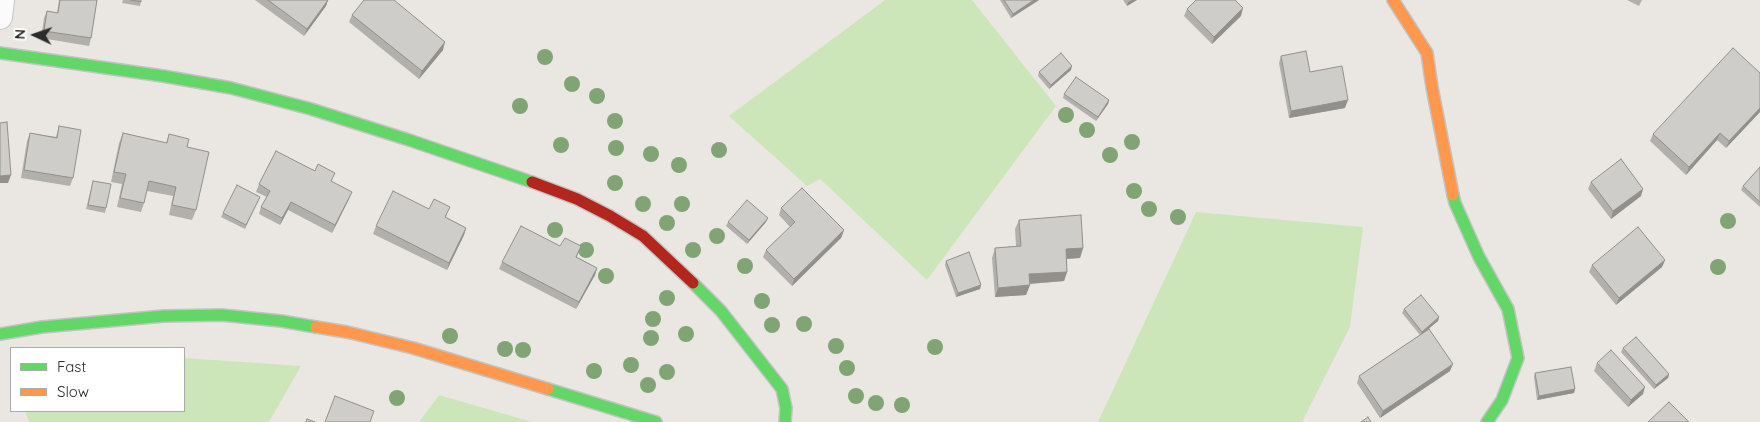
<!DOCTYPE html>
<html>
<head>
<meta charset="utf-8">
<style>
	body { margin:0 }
	#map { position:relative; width:1760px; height:422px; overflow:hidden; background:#eae7e2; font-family:Quicksand,sans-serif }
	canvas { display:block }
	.legend { position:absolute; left:10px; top:347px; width:175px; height:65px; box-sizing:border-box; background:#fff; border:1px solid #ababab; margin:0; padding:6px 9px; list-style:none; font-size:15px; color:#2c2c2c }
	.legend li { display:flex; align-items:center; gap:10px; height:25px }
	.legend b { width:25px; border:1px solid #ababab }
	.north { position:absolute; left:10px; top:10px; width:50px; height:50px; -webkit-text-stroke:4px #fff; paint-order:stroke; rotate:273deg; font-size:14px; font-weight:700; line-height:20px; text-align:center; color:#2c2c2c }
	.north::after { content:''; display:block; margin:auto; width:18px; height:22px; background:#2c2c2c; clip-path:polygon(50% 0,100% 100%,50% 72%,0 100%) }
</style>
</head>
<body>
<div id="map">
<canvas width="1760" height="422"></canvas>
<ul class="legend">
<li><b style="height:6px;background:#63d668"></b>Fast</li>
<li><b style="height:6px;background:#ff974d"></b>Slow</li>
</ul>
<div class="north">N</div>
</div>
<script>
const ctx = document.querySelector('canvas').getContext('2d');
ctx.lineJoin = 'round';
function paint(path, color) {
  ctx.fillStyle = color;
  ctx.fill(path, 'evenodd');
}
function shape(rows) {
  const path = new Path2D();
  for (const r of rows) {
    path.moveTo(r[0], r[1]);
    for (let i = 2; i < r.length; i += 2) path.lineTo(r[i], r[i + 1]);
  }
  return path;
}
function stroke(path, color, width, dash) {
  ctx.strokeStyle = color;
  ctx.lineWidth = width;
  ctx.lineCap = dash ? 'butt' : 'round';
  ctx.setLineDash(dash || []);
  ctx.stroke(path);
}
const green = shape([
	[885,0,972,0,1056,106,927,280,820,179,807,186,729,116],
	[1196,212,1363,227,1350,327,1302,422,1098,422],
	[184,358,301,366,269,422,29,422,25,411,184,411],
	[439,395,532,422,419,422]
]);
const street = shape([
	[0,17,2,0]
]);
const fast = shape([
	[0,53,163,76,231,88,311,109,409,140,532,182],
	[1453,195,1455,203,1479,257,1508,309,1518,358,1502,400,1487,422],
	[693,283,721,311,782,389,786,408,785,422],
	[0,334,42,327,164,316,222,315,281,321,316,327],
	[548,389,656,422]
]);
const slow = shape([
	[1393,0,1427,53,1432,87,1453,195],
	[316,327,347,332,413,348,548,389]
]);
const jam = shape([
	[532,182,577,199,610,216,643,236,693,283]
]);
const trees = [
	[545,57],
	[572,84],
	[597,96],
	[520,106],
	[1066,115],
	[615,121],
	[1087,130],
	[1132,142],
	[561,145],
	[616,148],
	[719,150],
	[651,154],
	[1110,155],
	[679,165],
	[615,183],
	[1134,191],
	[643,204],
	[682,204],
	[1149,209],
	[1178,217],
	[1728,221],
	[667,223],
	[555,230],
	[717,236],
	[586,250],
	[693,250],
	[745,266],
	[1718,267],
	[606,276],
	[667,298],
	[762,301],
	[653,319],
	[804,324],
	[772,325],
	[686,334],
	[450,336],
	[651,338],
	[836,346],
	[935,347],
	[505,349],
	[523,350],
	[631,365],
	[847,368],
	[594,371],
	[667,372],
	[648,385],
	[856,396],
	[397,398],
	[876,403],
	[902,405]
];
const wall = shape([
	[59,0,97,0,91,38,89,46,41,38,44,18,47,11,57,13],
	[123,0,141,0,140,6,122,3],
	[255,0,328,0,326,6,304,36],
	[1000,0,1039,0,1011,18],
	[1123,0,1137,0,1127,6],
	[1627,0,1642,0,1639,6],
	[1187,9,1241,16,1212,44,1184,16],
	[352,15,443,50,419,79,349,22],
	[1281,56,1310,72,1345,108,1289,118,1279,63],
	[1071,70,1049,89,1038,76,1039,72],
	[1760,73,1760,112,1726,148,1717,140,1686,175,1650,141,1653,134],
	[1064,94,1109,100,1108,104,1096,121,1063,98],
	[59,126,73,178,70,186,21,178,27,141,30,133,56,137],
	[123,133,166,143,169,134,187,147,196,210,192,220,169,215,173,196,147,191,144,203,141,212,117,207,122,184,111,182,119,143],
	[1760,167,1760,207,1741,190,1743,186],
	[93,181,106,208,105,213,86,209],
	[332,181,349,199,332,233,288,210,280,225,259,214,261,207,267,197,256,192,259,184],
	[1591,182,1641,196,1611,219,1588,189],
	[260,197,245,229,221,217,223,213],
	[781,208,844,230,841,238,792,286,763,257,766,250,790,227,779,215],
	[429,209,447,215,446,217,466,228,464,235,447,270,373,234,376,226],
	[1019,220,1083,248,1080,258,1067,259,1067,272,1064,281,1030,284,1026,295,995,297,992,258,995,248,1016,246,1015,229],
	[728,222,766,222,747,244,726,226],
	[560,246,581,246,577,257,597,268,595,275,576,309,499,269,502,262],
	[1665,260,1662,267,1616,305,1589,272,1592,265],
	[946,261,981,285,980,289,956,297,945,265],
	[1404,309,1439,317,1438,321,1425,331,1450,371,1380,418,1357,383,1359,376,1420,335,1402,313],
	[1623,348,1669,374,1668,378,1654,389,1621,352],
	[1597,363,1643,394,1628,407,1594,371],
	[1535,373,1575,389,1574,393,1537,400,1534,377]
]);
const shadedWall = shape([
	[328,0,326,6,304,36,307,29],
	[1034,0,1039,0,1011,18,1013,14],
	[1132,0,1137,0,1127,6,1128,2],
	[1243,8,1241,16,1212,44,1214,37],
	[445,42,443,50,419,79,422,71],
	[1072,66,1071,70,1049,89,1051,85],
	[1109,100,1108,104,1096,121,1098,117],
	[1348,100,1345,108,1289,118,1291,111],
	[1760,108,1760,112,1726,148,1729,141],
	[1720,133,1717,140,1686,175,1689,167],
	[11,175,8,183,0,183,0,176],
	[1643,189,1641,196,1611,219,1613,211],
	[352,192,349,199,332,233,335,225],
	[291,202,288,210,280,225,282,218],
	[768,218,766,222,747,244,749,240],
	[466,228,464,235,447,270,449,263],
	[844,230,841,238,792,286,794,279],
	[1083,248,1080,258,1063,259,1066,249],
	[1665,260,1662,267,1616,305,1619,298],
	[597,268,595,275,576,309,579,302],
	[1067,272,1064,281,1026,284,1029,274],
	[981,285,980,289,956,297,958,293],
	[1030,285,1026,295,995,297,998,288],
	[1439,317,1438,321,1420,336,1422,332],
	[1453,364,1450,371,1380,418,1383,411],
	[1669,374,1668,378,1654,389,1656,385],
	[1645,387,1643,394,1628,407,1631,400],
	[1575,389,1574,393,1537,400,1539,396]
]);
const building = shape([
	[60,0,97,0,91,38,44,31,47,11,58,13,60,0],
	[131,0,141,0,141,2,131,0],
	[268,0,328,0,307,29,268,0],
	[364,0,394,0,445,42,422,71,352,15,364,0],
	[1004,0,1034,0,1013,14,1004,0],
	[1196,0,1235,0,1243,8,1214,37,1187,9,1196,0],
	[1733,48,1760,73,1760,108,1729,141,1720,133,1689,167,1653,134,1733,48],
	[1306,51,1310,72,1342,66,1348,100,1291,111,1281,56,1306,51],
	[1061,53,1072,66,1051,85,1039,72,1061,53],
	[1076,77,1109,100,1098,117,1064,94,1076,77],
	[7,122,11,175,0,176,0,123,7,122],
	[59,126,81,130,73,178,24,170,30,133,57,138,59,126],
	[123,133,167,143,169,134,189,139,187,147,209,152,196,210,172,205,176,187,149,181,144,203,120,198,126,174,114,172,123,133],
	[276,151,315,171,318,164,335,173,331,181,352,192,335,225,291,202,282,218,261,207,270,191,259,184,276,151],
	[1621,159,1643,189,1613,211,1591,182,1621,159],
	[1760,167,1760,202,1743,186,1760,167],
	[93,181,111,184,106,208,88,205,93,181],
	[237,185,260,197,246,225,223,213,237,185],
	[802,188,844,230,794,279,766,250,795,222,781,208,802,188],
	[393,191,429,209,434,199,450,207,445,217,466,228,449,263,376,226,393,191],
	[747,200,768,218,749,240,728,222,747,200],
	[1081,215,1083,248,1066,249,1067,272,1029,274,1030,285,998,288,995,248,1021,246,1019,220,1081,215],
	[521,226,560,246,565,238,581,246,576,257,597,268,579,302,502,262,521,226],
	[1638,227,1665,260,1619,298,1592,265,1638,227],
	[969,252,981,285,958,293,946,261,969,252],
	[1421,295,1439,317,1422,332,1404,309,1421,295],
	[1429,329,1453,364,1383,411,1359,376,1429,329],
	[1636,337,1669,374,1656,385,1623,348,1636,337],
	[1611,350,1645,387,1631,400,1597,363,1611,350],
	[1571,367,1575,389,1539,396,1535,373,1571,367],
	[335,396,374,411,370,422,325,422,335,396],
	[1669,402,1689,422,1648,422,1669,402],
	[1368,417,1371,422,1361,422,1368,417],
	[307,419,315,422,306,422,307,419]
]);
paint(green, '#cce6ba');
stroke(street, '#c4c3c3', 26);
stroke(fast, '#c4c3c3', 14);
stroke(slow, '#c4c3c3', 14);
stroke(jam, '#c4c3c3', 14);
stroke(street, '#fcfbfb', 24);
stroke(fast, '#63d668', 11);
stroke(slow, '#ff974d', 11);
stroke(jam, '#b3261e', 11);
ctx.fillStyle = '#80a473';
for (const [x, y] of trees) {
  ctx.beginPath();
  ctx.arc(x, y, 8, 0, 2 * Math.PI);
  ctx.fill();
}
paint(wall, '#b2b0ad');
paint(shadedWall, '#91908d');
paint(building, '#cfcdc9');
stroke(building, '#91908d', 1);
</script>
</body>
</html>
